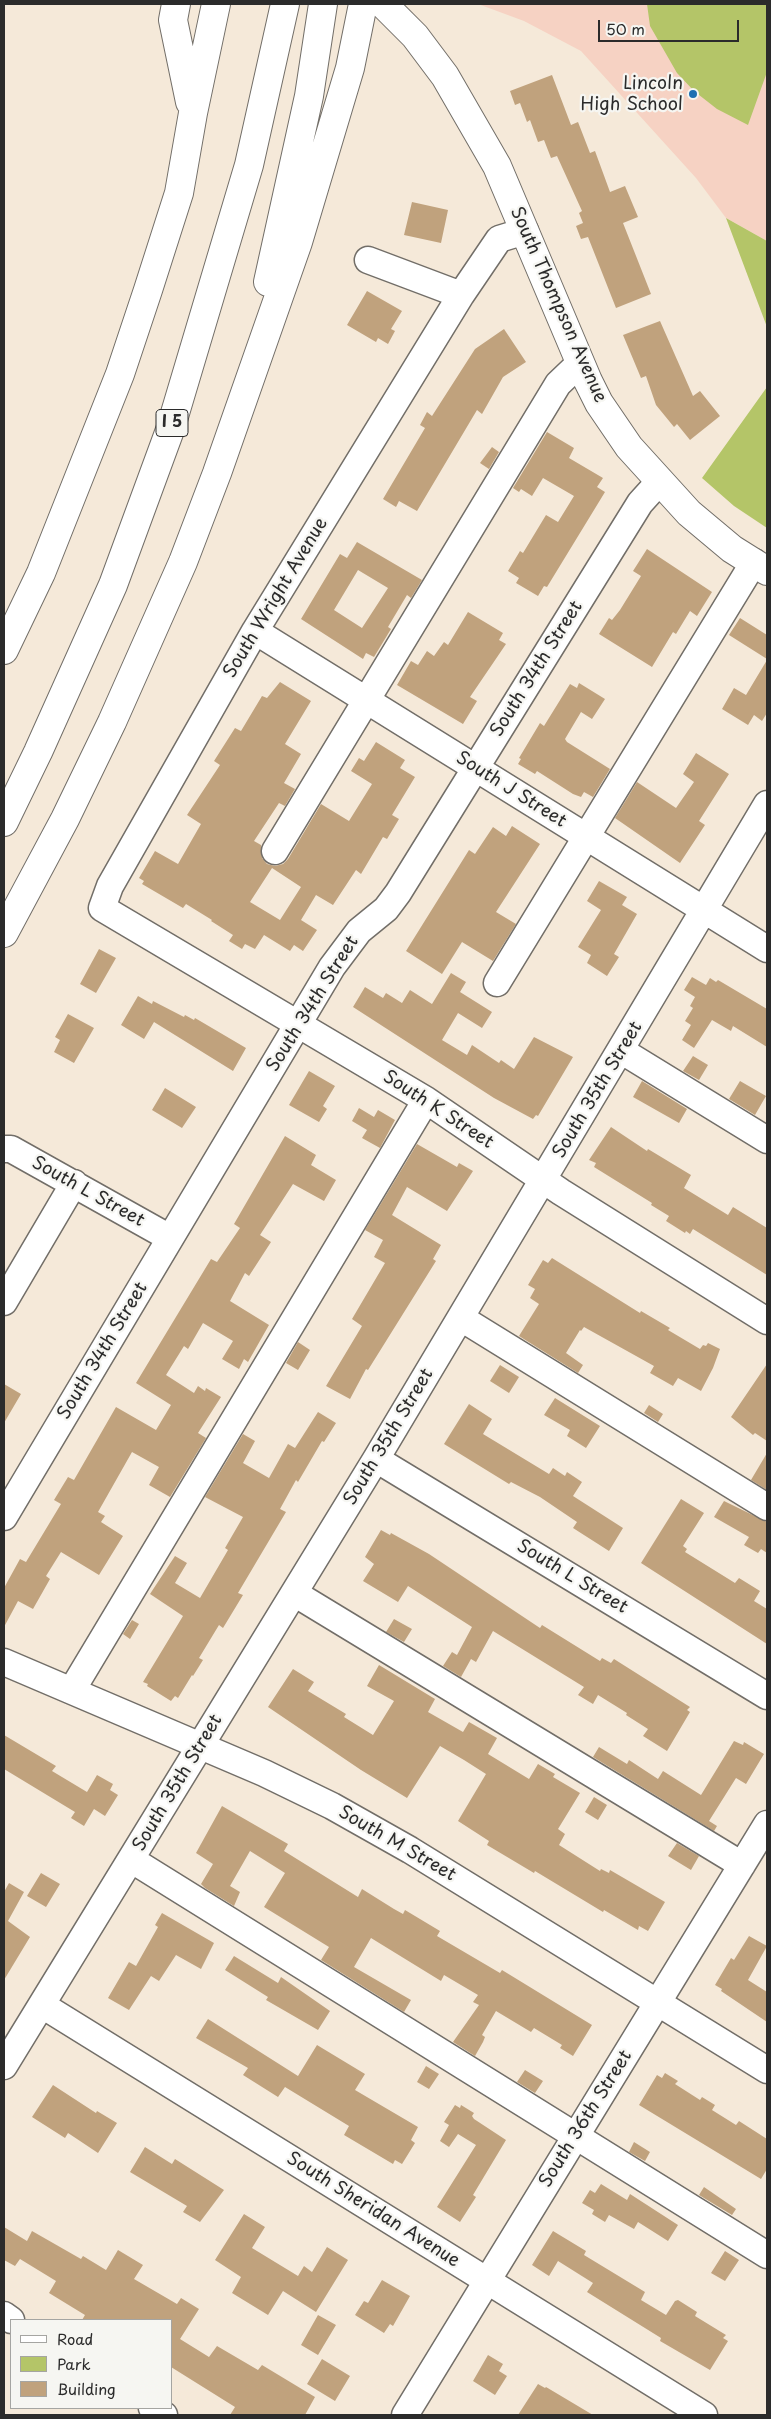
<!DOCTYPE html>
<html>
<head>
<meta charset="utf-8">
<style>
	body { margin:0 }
	#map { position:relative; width:771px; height:2419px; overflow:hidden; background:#f5e9d9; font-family:"Playpen Sans",sans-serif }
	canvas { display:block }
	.frame { position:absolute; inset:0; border:5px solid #2b2b2b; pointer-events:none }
	.legend { position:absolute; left:10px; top:2319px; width:162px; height:90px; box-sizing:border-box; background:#f6f6f2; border:1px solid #a5a5a2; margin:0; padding:6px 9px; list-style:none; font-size:15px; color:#2b2b2b }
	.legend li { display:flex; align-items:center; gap:10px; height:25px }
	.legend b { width:25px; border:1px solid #a5a5a2 }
	.scale { position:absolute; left:598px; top:20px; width:141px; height:22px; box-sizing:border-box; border:2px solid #2b2b2b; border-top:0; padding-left:6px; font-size:15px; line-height:18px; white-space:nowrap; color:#2b2b2b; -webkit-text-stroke:4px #f6f6f2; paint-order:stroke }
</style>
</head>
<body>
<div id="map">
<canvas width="771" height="2419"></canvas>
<div class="frame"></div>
<ul class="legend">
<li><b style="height:6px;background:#fff"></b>Road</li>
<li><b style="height:14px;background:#b4c568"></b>Park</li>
<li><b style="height:14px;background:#c0a27d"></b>Building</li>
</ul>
<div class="scale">50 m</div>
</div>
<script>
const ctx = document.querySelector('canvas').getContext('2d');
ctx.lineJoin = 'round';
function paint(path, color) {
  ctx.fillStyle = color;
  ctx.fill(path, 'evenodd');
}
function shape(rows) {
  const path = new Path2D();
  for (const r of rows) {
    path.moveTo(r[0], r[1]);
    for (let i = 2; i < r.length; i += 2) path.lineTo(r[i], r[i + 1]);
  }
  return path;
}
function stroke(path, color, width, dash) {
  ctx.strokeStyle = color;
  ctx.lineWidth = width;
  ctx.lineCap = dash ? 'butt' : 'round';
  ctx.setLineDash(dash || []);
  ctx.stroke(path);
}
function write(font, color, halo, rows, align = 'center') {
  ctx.font = font + ' "Playpen Sans",sans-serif';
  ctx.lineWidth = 4.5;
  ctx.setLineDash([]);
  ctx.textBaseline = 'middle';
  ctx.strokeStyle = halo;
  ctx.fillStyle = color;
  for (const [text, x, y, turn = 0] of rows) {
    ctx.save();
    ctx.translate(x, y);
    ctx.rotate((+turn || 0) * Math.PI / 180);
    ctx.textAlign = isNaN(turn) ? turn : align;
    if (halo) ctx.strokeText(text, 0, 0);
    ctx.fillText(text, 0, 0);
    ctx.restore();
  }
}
const built = shape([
	[478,4,767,4,767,241,726,218,696,178,581,51,524,21]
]);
const green = shape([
	[647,4,767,4,767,72,748,125,717,109,694,91,677,73,650,26],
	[726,218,767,241,767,327],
	[767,387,767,528,734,506,702,478]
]);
const building = shape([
	[552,75,571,125,578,122,590,153,595,151,610,192,625,186,638,217,623,223,651,294,616,308,588,237,581,239,576,226,583,223,579,213,582,211,557,156,551,158,544,140,538,142,530,120,527,122,520,103,515,105,510,91],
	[412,202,448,210,441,243,404,235],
	[367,291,402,311,391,329,395,331,388,344,378,338,376,342,347,325],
	[660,321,693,396,700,391,720,416,690,440,677,424,674,427,656,405,646,376,641,378,623,335],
	[504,329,526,362,503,377,482,414,477,410,417,511,399,501,396,507,383,499,425,428,420,425,427,412,432,416,475,349],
	[547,432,574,448,569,458,603,478,597,487,605,492,547,587,544,586,538,596,516,583,519,578,508,571,520,551,523,553,546,515,558,522,574,496,543,478,532,496,521,489,519,492,513,488],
	[492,447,499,452,489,469,480,463],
	[357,542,422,580,411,598,407,595,388,627,391,629,374,657,366,653,363,659,301,619,340,554,347,558],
	[358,570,388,588,362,628,334,610],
	[647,549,712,592,697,616,690,611,676,634,673,632,652,667,599,634,609,618,612,620,620,610,641,576,633,571],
	[468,612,503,633,499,640,506,644,470,697,477,701,463,724,397,685,411,661,418,665,427,651,434,656,444,642,448,645],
	[740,618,767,635,767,659,729,635],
	[767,660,767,713,762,721,754,715,748,725,722,709,734,688,746,695],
	[280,682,311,701,285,744,301,754,284,783,295,789,285,806,279,803,254,841,261,845,262,858,267,864,275,866,283,864,288,859,321,804,349,821,372,784,351,771,359,758,364,761,376,742,405,760,400,768,415,777,392,815,399,819,387,839,383,837,361,874,356,870,333,905,316,895,301,920,317,930,303,951,294,945,290,951,264,935,255,949,245,944,242,949,229,941,233,935,211,921,212,920,186,904,183,908,142,884,144,881,139,878,155,851,178,864,201,824,187,815,220,765,214,761,235,728,241,731,262,696,267,698],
	[272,868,301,887,280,920,250,902],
	[579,683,605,699,592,719,581,712,565,739,567,742,610,769,593,797,584,792,581,797,573,794,537,771,535,774,518,764,521,759,519,758,540,723,544,726,570,684,577,688],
	[696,753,729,774,699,821,705,825,680,863,615,818,637,782,676,808,694,782,683,774],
	[512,826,540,844,496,912,516,924,493,961,462,942,442,974,406,951,469,850,475,854,493,827,506,836],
	[599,881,627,897,622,905,637,914,614,954,619,957,607,976,587,963,591,955,578,947,601,910,587,901],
	[99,949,116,958,96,993,80,984],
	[451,973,466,982,460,992,492,1012,482,1028,458,1013,442,1040,467,1055,472,1045,499,1063,501,1060,514,1069,534,1037,573,1057,538,1116,536,1115,533,1119,494,1098,353,1007,365,987,383,998,386,993,402,1003,410,990,432,1004],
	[692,977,706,985,710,978,716,982,718,980,767,1009,767,1047,733,1026,731,1031,712,1020,694,1048,682,1040,691,1025,685,1021,693,1008,690,1006,695,997,684,990],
	[138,996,152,1004,153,1001,184,1017,185,1015,194,1020,195,1018,246,1048,233,1071,154,1022,144,1039,121,1025],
	[68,1014,94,1028,74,1063,54,1052,60,1040,55,1037],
	[693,1056,708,1065,699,1080,683,1071],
	[309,1071,335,1086,323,1106,327,1109,319,1122,289,1105],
	[642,1081,687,1109,679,1123,633,1097],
	[740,1081,766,1096,755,1115,729,1099],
	[165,1088,196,1107,182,1128,152,1110],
	[359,1108,374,1117,378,1110,395,1120,380,1148,362,1138,367,1130,352,1121],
	[611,1127,647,1151,648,1149,691,1175,684,1188,728,1215,733,1207,767,1228,767,1275,693,1229,690,1234,686,1231,685,1233,666,1221,669,1216,651,1205,652,1203,594,1167,596,1163,589,1160],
	[285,1136,316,1155,311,1165,336,1180,324,1201,293,1184,260,1235,271,1242,249,1276,245,1273,230,1301,269,1325,248,1362,244,1359,239,1369,222,1359,233,1341,203,1323,188,1349,184,1346,166,1375,194,1393,198,1386,205,1391,206,1388,221,1397,198,1433,206,1438,170,1497,149,1485,159,1467,132,1452,98,1512,105,1516,101,1522,123,1536,99,1575,61,1552,46,1576,50,1579,33,1609,18,1601,4,1627,4,1588,20,1559,26,1562,61,1504,54,1500,68,1477,74,1480,116,1407,156,1430,171,1405,136,1383,211,1259,217,1262,240,1228,234,1224],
	[417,1144,457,1167,459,1163,473,1171,447,1211,407,1187,392,1215,441,1245,433,1259,436,1261,368,1370,366,1369,350,1399,326,1386,362,1326,352,1319,385,1263,374,1257,383,1240,365,1230],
	[552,1258,640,1313,641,1311,670,1328,668,1330,700,1349,703,1345,706,1346,708,1343,720,1349,713,1368,701,1391,678,1378,673,1386,650,1373,654,1366,584,1327,581,1331,580,1330,566,1353,583,1365,578,1373,519,1336,539,1304,530,1298,535,1289,528,1285,543,1260,548,1263],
	[298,1342,310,1350,298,1370,286,1363],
	[767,1364,767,1441,755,1433,753,1435,731,1417],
	[500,1365,519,1377,509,1393,490,1381],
	[4,1384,21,1394,4,1423],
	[555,1398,600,1426,586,1448,567,1436,570,1430,544,1415],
	[469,1404,492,1419,483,1434,549,1474,553,1468,565,1476,567,1472,582,1482,573,1496,623,1528,609,1551,573,1528,577,1522,540,1497,511,1482,509,1484,444,1444],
	[649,1405,663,1414,658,1422,644,1413],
	[318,1412,336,1423,324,1442,322,1441,298,1482,296,1480,280,1509,286,1512,238,1593,243,1595,223,1628,219,1625,199,1658,203,1660,193,1676,192,1675,178,1698,175,1696,171,1701,147,1686,148,1684,143,1682,183,1616,150,1594,175,1556,187,1563,175,1583,200,1598,228,1550,225,1548,243,1517,205,1497,243,1434,255,1441,243,1463,269,1478,288,1444,295,1448],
	[767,1453,767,1490,751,1480],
	[681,1499,704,1513,683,1546,687,1549,685,1552,735,1583,739,1578,760,1591,754,1601,767,1609,767,1644,641,1563],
	[724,1501,767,1522,767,1553,761,1549,758,1553,744,1545,749,1537,714,1517],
	[381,1530,390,1535,391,1533,429,1554,540,1628,542,1625,600,1661,602,1658,611,1663,614,1659,690,1707,687,1710,690,1712,667,1751,643,1736,648,1729,626,1715,627,1713,598,1695,593,1704,578,1695,584,1687,493,1631,476,1662,471,1659,461,1677,443,1666,452,1652,457,1655,472,1627,408,1586,398,1602,363,1581,374,1564,365,1557],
	[394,1619,412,1629,404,1642,386,1632],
	[132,1620,139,1624,130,1639,123,1634],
	[379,1665,435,1699,428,1712,463,1732,469,1722,497,1738,488,1754,529,1779,538,1764,555,1774,553,1777,580,1793,558,1829,565,1834,559,1845,600,1871,601,1869,609,1873,610,1870,665,1902,648,1931,639,1926,638,1930,604,1910,603,1912,535,1871,534,1873,487,1845,489,1841,458,1821,486,1774,464,1760,440,1746,407,1798,361,1770,268,1707,293,1669,314,1682,308,1691,346,1714,344,1717,373,1735,394,1701,367,1686],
	[4,1735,56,1766,52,1771,87,1792,97,1775,113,1784,110,1790,118,1795,105,1816,94,1809,84,1826,71,1818,75,1812,4,1769],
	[734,1741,743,1745,744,1742,764,1754,746,1784,736,1778,709,1821,717,1826,714,1831,593,1757,599,1747,627,1764,629,1760,658,1779,663,1771,701,1795],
	[594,1797,607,1805,598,1820,585,1812],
	[222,1806,288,1844,284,1851,358,1897,362,1889,394,1909,403,1914,405,1910,440,1931,437,1936,500,1973,502,1970,592,2025,573,2056,560,2048,562,2045,534,2028,531,2032,496,2011,482,2035,485,2037,483,2042,475,2056,453,2042,479,2005,473,2002,478,1995,444,1975,441,1981,371,1938,354,1967,411,2000,404,2012,321,1960,329,1947,264,1907,285,1873,250,1851,230,1886,240,1892,234,1906,205,1888,201,1884,213,1864,196,1853],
	[677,1843,699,1856,691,1870,668,1856],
	[41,1873,60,1884,46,1907,27,1896],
	[9,1883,24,1892,8,1921,30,1937,4,1980,4,1892],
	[162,1913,214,1943,201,1969,176,1955,159,1981,151,1976,129,2010,108,1998,129,1962,136,1966,158,1927,155,1925],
	[749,1936,767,1946,748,1980,767,1992,767,2022,721,1991,722,1989,715,1985,731,1958,734,1960],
	[234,1956,278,1983,281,1977,330,2011,318,2030,266,2000,268,1997,225,1970],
	[208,2019,298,2076,317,2045,365,2074,355,2090,418,2127,411,2140,415,2143,402,2164,395,2160,393,2164,344,2135,349,2126,285,2087,278,2097,243,2075,248,2068,196,2038],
	[426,2066,439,2074,429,2089,417,2082],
	[525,2070,543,2081,535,2093,517,2082],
	[665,2073,678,2081,675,2084,700,2100,702,2097,715,2105,712,2110,736,2125,739,2121,767,2139,767,2169,761,2179,639,2105,657,2075,662,2078],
	[53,2085,96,2113,97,2111,117,2123,98,2153,68,2133,65,2138,32,2117],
	[455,2105,460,2108,461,2105,474,2113,472,2116,474,2119,506,2140,473,2195,476,2197,460,2222,437,2207,476,2145,458,2134,449,2147,440,2141,449,2125,444,2122],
	[634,2142,650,2152,645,2161,629,2152],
	[145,2147,172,2164,175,2159,224,2190,200,2222,183,2212,187,2206,130,2172],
	[601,2184,627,2200,630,2194,678,2225,668,2241,638,2222,634,2229,609,2215,605,2222,592,2214,594,2210,582,2203,590,2190,595,2193],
	[704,2187,736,2209,732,2215,699,2195],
	[244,2214,265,2227,252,2248,298,2276,304,2266,312,2272,327,2247,348,2260,316,2312,283,2291,268,2315,232,2293,241,2277,215,2260],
	[4,2227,27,2241,32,2231,81,2259,83,2256,106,2270,118,2250,143,2265,134,2279,177,2304,181,2298,199,2309,180,2339,209,2357,217,2346,258,2370,262,2365,315,2397,305,2415,230,2415,235,2407,171,2367,171,2320,82,2320,85,2315,49,2293,56,2281,20,2259,15,2266,4,2260],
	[553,2231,586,2251,584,2255,645,2292,641,2300,666,2315,675,2301,678,2300,697,2312,695,2316,726,2335,723,2338,728,2341,710,2370,660,2341,661,2338,587,2292,593,2283,558,2261,549,2276,532,2265],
	[725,2251,739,2260,725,2281,711,2273],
	[382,2280,410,2296,393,2326,390,2324,384,2333,355,2315,364,2301,368,2303],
	[318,2315,336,2325,318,2355,301,2345],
	[488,2355,503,2364,499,2371,507,2376,495,2395,473,2381],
	[322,2359,350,2376,335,2401,307,2384],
	[538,2384,545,2388,546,2387,593,2415,518,2415]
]);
const minor = shape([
	[525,231,499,239,461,295,255,631,110,886,102,908,426,1100,561,1192,767,1321],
	[368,260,461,295],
	[255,631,767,949],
	[275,851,558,384,580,363],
	[497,983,754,562],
	[622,1051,767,1140],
	[4,1149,11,1149,170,1238],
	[4,1302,74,1183],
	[461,1318,767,1507],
	[376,1459,767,1696],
	[4,1517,332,967,359,931,386,909,398,893,640,503,659,482],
	[294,1593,742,1865],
	[4,1662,264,1773,332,1806,410,1850,767,2070],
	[72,1690,426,1100],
	[132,1860,767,2255],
	[42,2005,704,2415],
	[4,2066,376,1459,767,804],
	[4,2315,11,2320],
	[152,2408,164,2415],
	[405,2415,767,1824]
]);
const major = shape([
	[383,4,415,36,445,76,497,166,588,381,599,403,629,447,689,513,732,549,767,571]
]);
const highway = shape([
	[176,4,173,20,190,102],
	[268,282,309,96,323,4],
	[4,650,41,573,120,374,148,290,179,193,193,113,216,4],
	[4,822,38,752,113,585,170,430,249,165,285,4],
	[4,933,65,819,112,722,183,562,217,473,298,242,350,68,363,4]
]);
const markers = [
	[693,94,5,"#1f6fb2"]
];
const shields = [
	[172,423,32]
];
const shieldNames = [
	["I 5",172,423]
];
const poiNames = [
	["Lincoln",683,84],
	["High School",683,105]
];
const streetNames = [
	["South Thompson Avenue",558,305,66],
	["South Wright Avenue",276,598,-59],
	["South 34th Street",537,669,-58],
	["South J Street",511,790,32],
	["South 34th Street",313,1004,-58],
	["South 35th Street",598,1090,-59],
	["South K Street",438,1110,33],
	["South L Street",88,1192,29],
	["South 34th Street",103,1351,-59],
	["South 35th Street",389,1437,-59],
	["South L Street",572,1577,31],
	["South 35th Street",178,1783,-59],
	["South M Street",397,1844,30],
	["South 36th Street",586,2119,-58],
	["South Sheridan Avenue",373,2210,32]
];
paint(built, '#f6d2c3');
paint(green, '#b4c568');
paint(building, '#c0a27d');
stroke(minor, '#726e68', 29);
stroke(major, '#726e68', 30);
stroke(highway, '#726e68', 30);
stroke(minor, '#fff', 26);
stroke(major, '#fff', 28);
stroke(highway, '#fff', 28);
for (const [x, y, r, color] of markers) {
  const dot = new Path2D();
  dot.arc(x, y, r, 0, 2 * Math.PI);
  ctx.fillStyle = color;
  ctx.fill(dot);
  stroke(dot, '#f6f6f2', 2);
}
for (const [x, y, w] of shields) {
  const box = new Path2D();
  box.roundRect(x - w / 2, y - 13.5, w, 27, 4);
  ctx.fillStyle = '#f6f6f2';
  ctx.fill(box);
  stroke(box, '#2b2b2b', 1);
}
write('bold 16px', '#2b2b2b', null, shieldNames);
write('18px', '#2b2b2b', '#f6f6f2', poiNames, 'right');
write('18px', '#2b2b2b', '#f6f6f2', streetNames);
</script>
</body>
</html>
